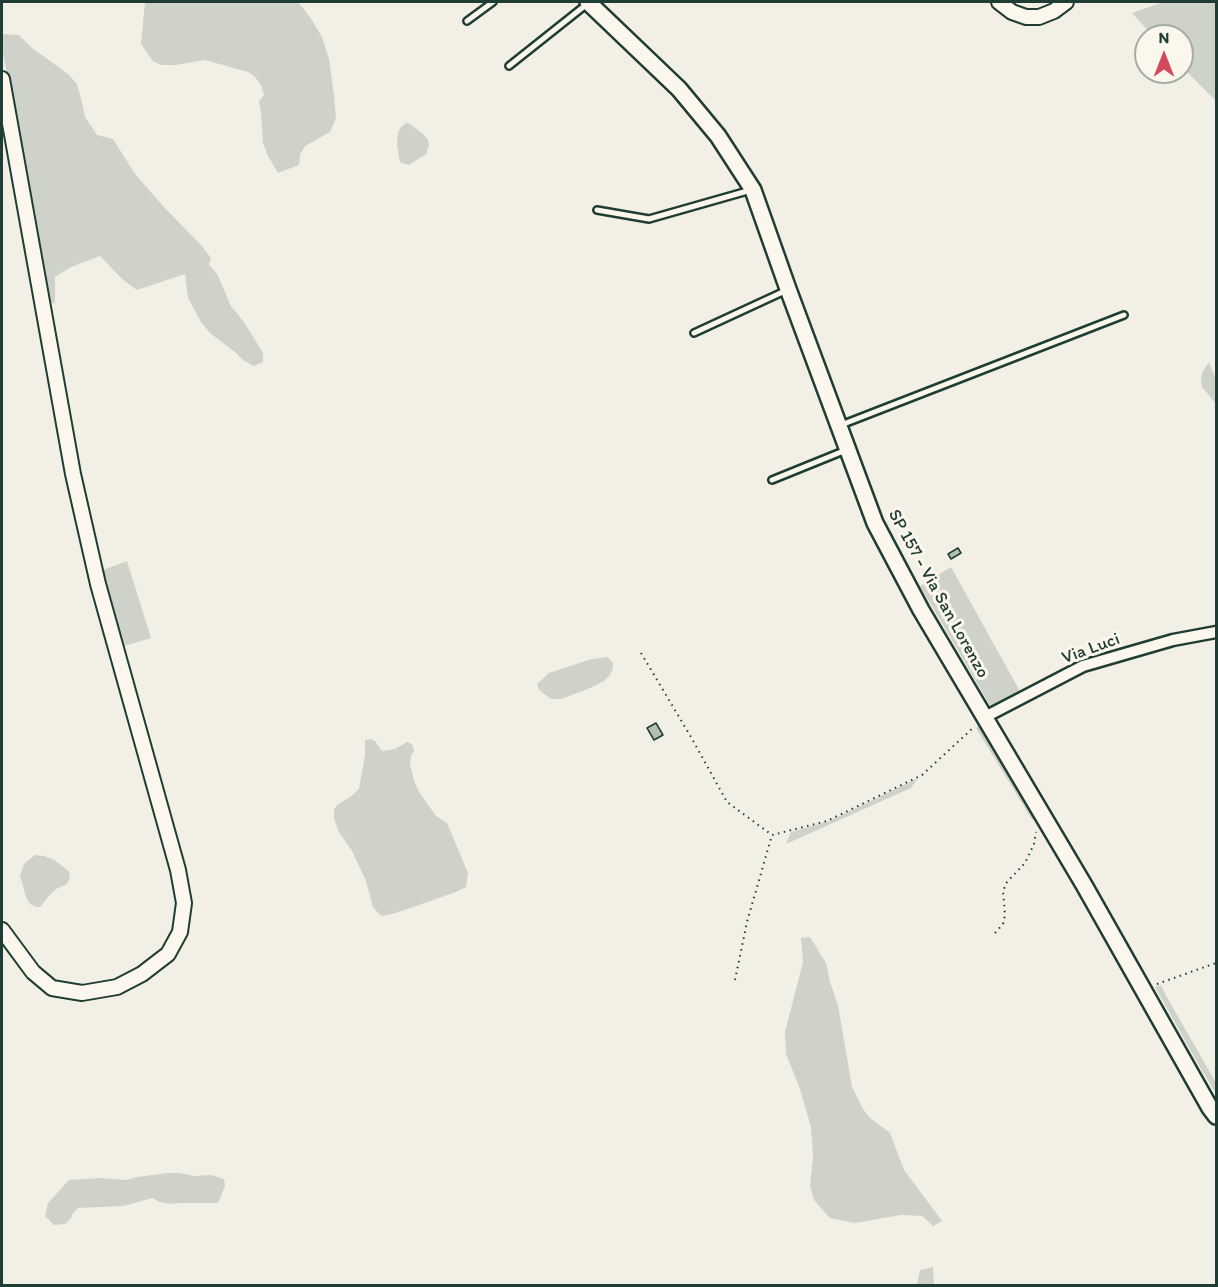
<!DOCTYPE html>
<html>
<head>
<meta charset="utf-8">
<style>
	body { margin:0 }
	#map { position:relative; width:1218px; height:1287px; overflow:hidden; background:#f2f0e5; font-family:Itim,sans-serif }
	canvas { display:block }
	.frame { position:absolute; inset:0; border:3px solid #1f3d34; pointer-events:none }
	.north { position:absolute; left:1134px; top:24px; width:60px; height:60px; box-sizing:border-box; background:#fbf7ec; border:2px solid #a3ada2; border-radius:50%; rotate:0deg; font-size:16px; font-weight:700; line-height:24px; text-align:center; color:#1f3d34 }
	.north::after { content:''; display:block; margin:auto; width:21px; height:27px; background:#d1495b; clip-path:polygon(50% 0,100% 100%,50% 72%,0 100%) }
</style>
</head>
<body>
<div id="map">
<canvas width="1218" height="1287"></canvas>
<div class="frame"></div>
<div class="north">N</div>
</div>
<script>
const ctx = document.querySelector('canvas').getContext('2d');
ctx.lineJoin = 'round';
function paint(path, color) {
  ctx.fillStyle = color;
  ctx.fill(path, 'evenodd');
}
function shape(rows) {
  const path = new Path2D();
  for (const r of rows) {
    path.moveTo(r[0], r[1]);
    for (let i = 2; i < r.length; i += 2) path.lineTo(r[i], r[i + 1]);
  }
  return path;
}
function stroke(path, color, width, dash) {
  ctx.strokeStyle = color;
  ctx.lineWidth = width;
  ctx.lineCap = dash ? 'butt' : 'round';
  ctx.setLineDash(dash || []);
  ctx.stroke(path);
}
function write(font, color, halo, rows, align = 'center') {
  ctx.font = font + ' Itim,sans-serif';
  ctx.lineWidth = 6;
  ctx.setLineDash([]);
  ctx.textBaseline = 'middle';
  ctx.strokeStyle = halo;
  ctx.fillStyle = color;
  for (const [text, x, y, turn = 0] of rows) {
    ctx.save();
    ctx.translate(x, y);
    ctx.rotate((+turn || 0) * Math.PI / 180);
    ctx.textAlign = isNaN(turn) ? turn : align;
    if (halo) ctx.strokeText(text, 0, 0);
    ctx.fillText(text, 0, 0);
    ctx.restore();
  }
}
const green = shape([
	[145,2,298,2,310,17,322,37,329,59,334,95,336,118,330,132,305,146,300,155,299,165,278,173,268,156,263,143,261,113,259,101,264,95,261,85,254,76,248,72,205,60,176,65,161,65,153,61,141,44],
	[1163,2,1216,2,1216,101,1182,67,1182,36,1153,36,1132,13],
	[2,34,19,35,32,48,68,74,77,84,81,98,85,117,97,135,113,139,135,174,164,207,200,244,211,258,209,265,217,274,231,306,244,322,263,353,263,362,254,366,243,360,235,352,210,333,201,322,188,298,185,274,137,290,123,280,100,256,71,267,55,277,55,303,46,302,31,202,2,47],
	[406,123,410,124,422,133,428,139,429,146,426,154,409,165,401,163,399,158,397,144,398,132,400,128],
	[1209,362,1216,380,1216,404,1202,387,1201,378,1203,371],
	[127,561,151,638,124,646,103,570],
	[951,567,1022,695,998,708,991,707,920,586],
	[608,657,613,663,613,668,610,675,604,681,590,688,561,699,551,699,539,690,537,684,549,673,592,659],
	[984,720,1045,828,1031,818,976,728],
	[371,739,375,741,382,751,395,749,407,742,412,744,414,751,411,756,410,764,414,781,419,792,436,816,447,823,468,873,466,887,456,892,396,913,381,916,373,907,366,881,352,851,339,832,334,818,334,810,337,805,350,797,359,789,365,755,365,740],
	[918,778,911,788,786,844,791,832,829,821],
	[35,855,44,856,54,860,66,869,69,872,70,878,67,884,56,889,48,897,40,907,36,907,30,904,26,897,20,875,24,864],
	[810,937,826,963,830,982,838,1005,852,1087,863,1109,870,1118,890,1133,904,1170,942,1221,933,1226,922,1216,901,1215,855,1223,830,1218,814,1200,810,1186,813,1157,811,1127,800,1089,786,1054,785,1032,803,962,801,938],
	[1161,985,1167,997,1216,1083,1216,1094,1201,1069,1155,987],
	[168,1173,180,1173,194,1176,211,1175,224,1179,225,1186,218,1203,178,1203,170,1204,159,1202,153,1198,123,1206,78,1208,73,1213,71,1218,65,1224,54,1225,45,1216,48,1203,69,1180,100,1178,126,1180,137,1177],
	[933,1267,934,1285,917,1285,920,1270]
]);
const building = shape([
	[958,548,961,553,951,559,948,554,958,548],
	[656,723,663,735,654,740,647,728,656,723]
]);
const path = shape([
	[641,653,691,737,727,802,772,835,827,821,922,775,974,727],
	[995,933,1003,924,1005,915,1003,891,1007,882,1025,863,1034,844,1036,832],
	[735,980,747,922,772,835],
	[1157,984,1216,963]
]);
const service = shape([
	[467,21,493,2],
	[509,66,587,4],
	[597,210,649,219,751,190],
	[694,333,787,290],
	[841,425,1124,315],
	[772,480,846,450]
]);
const minor = shape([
	[985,717,1083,666,1173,640,1216,632]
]);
const tertiary = shape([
	[999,2,1012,12,1026,17,1039,17,1054,11,1066,2],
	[2,79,73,474,98,584,178,870,184,903,180,932,168,954,142,974,117,987,82,993,52,988,33,972,2,930]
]);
const secondary = shape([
	[588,2,679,89,718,136,753,190,788,289,875,523,921,610,1084,885,1210,1108,1216,1116]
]);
const streetNames = [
	["SP 157 - Via San Lorenzo",938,594,61],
	["Via Luci",1091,649,-20]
];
paint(green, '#cfd2c8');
paint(building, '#b7beb3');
stroke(building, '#1f3d34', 1.5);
stroke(service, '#1f3d34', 10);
stroke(minor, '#1f3d34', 15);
stroke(tertiary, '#1f3d34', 18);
stroke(secondary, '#1f3d34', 20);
stroke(path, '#1f3d34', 2, [1.5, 4.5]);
stroke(service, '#fbf7ec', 5);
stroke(minor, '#fbf7ec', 10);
stroke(tertiary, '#fbf7ec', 14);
stroke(secondary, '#fbf7ec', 15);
write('18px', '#1f3d34', '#fbf7ec', streetNames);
</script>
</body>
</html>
